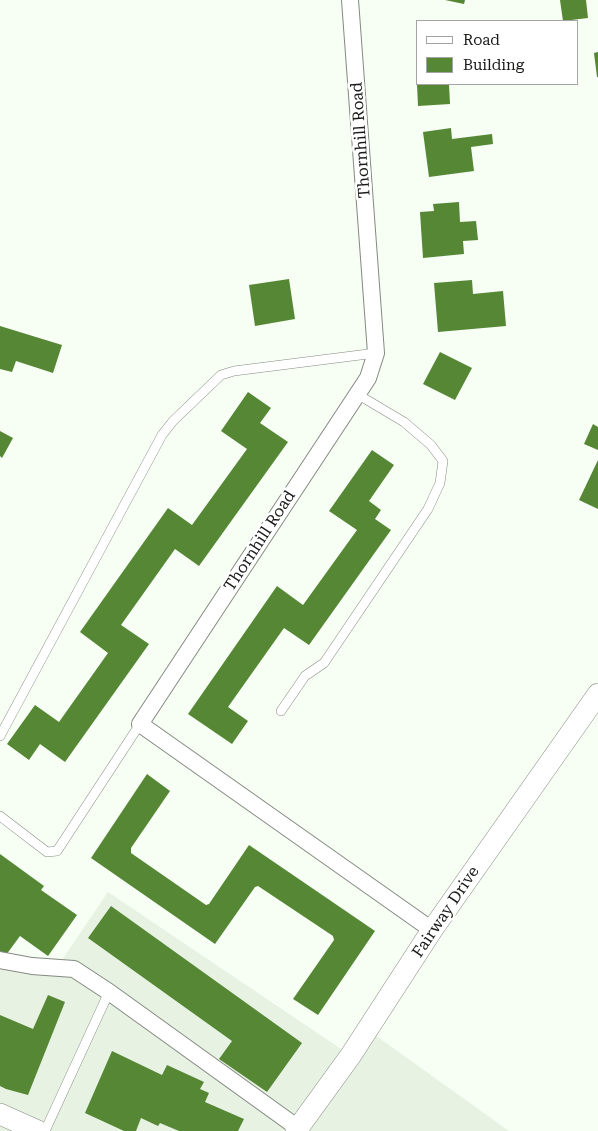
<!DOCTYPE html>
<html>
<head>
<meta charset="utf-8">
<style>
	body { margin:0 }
	#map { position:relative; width:598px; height:1131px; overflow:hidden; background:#f7fef4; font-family:"Roboto Serif",serif }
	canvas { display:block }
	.legend { position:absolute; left:416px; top:20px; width:162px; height:65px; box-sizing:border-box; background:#fff; border:1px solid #a3a4a3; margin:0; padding:6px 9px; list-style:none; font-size:15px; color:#191b18 }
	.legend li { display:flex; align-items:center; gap:10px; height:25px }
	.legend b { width:25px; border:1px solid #a3a4a3 }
</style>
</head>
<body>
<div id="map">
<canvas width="598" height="1131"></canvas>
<ul class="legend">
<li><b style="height:6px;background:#fff"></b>Road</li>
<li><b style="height:14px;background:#558735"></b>Building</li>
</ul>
</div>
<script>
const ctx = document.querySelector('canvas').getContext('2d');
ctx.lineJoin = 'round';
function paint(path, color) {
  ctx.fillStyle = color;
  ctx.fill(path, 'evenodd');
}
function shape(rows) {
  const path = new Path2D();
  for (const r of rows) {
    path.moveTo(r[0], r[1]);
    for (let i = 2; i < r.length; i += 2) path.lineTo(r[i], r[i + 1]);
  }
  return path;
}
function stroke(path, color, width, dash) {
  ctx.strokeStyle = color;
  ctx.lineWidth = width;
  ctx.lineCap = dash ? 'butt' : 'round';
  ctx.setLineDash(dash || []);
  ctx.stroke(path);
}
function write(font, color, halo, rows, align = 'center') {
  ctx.font = font + ' "Roboto Serif",serif';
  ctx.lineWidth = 5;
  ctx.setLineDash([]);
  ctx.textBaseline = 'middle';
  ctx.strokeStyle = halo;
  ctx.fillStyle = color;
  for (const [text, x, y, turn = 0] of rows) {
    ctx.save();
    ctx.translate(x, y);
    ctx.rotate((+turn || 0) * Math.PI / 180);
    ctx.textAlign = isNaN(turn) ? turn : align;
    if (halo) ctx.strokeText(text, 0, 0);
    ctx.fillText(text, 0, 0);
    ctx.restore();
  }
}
const built = shape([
	[108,892,350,1055,368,1030,509,1131,0,1131,0,955,62,960]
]);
const building = shape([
	[445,0,465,0,464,4],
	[560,0,586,0,588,18,563,21],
	[598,52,598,77,597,77,594,53],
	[417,84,449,84,450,104,418,106],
	[451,128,452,139,492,134,493,144,471,147,474,171,429,177,423,132],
	[459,202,460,222,476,221,478,240,463,241,464,254,423,258,420,212,434,211,433,204],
	[289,279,295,319,255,326,249,285],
	[472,280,473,294,503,291,506,326,438,332,434,283],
	[0,326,62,345,53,373,16,361,12,372,0,369],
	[440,352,472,368,455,400,423,384],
	[248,392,271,408,260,423,288,442,199,566,175,549,121,625,149,644,65,762,40,744,29,760,7,744,35,705,59,722,108,653,80,632,168,508,192,525,247,449,221,431],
	[593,424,598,427,598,450,584,444],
	[0,431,13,438,2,458,0,456],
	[372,450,394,465,369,501,381,510,375,519,391,530,309,645,284,628,228,707,248,721,232,744,188,714,277,586,303,605,357,530,329,511],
	[598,460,598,509,579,500],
	[147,774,170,791,131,848,131,853,206,905,209,904,249,845,375,931,318,1015,293,999,334,940,333,936,258,886,255,887,215,944,91,858],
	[0,854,44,886,41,890,77,915,48,956,20,936,6,955,0,951],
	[111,906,302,1043,267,1092,219,1059,232,1041,88,938],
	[48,995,65,1002,28,1095,6,1089,0,1086,0,1015,33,1029],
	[112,1051,162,1075,167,1065,204,1082,200,1089,209,1093,205,1102,244,1119,238,1131,179,1131,160,1123,158,1126,141,1118,136,1131,124,1131,85,1113]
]);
const service = shape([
	[281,711,305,676,324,663,428,509,440,483,443,461,431,445,404,422,357,394],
	[0,736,162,435,173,421,221,375,234,371,376,353],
	[0,816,47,852,57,851,140,724],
	[45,1131,109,992]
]);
const minor = shape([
	[350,0,376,353,368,378,140,724,432,930],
	[0,960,32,966,74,969,109,992,298,1128]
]);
const tertiary = shape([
	[0,1114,38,1131],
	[296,1131,351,1055,432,930,598,694]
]);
const streetNames = [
	["Thornhill Road",361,140,-94],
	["Thornhill Road",260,541,-57],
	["Fairway Drive",446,912,-56]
];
paint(built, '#e7f2e2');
paint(building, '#558735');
stroke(service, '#848a82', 10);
stroke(minor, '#848a82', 18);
stroke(tertiary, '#848a82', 22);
stroke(service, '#fff', 9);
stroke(minor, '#fff', 16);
stroke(tertiary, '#fff', 21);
write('16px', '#191b18', '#fff', streetNames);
</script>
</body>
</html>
